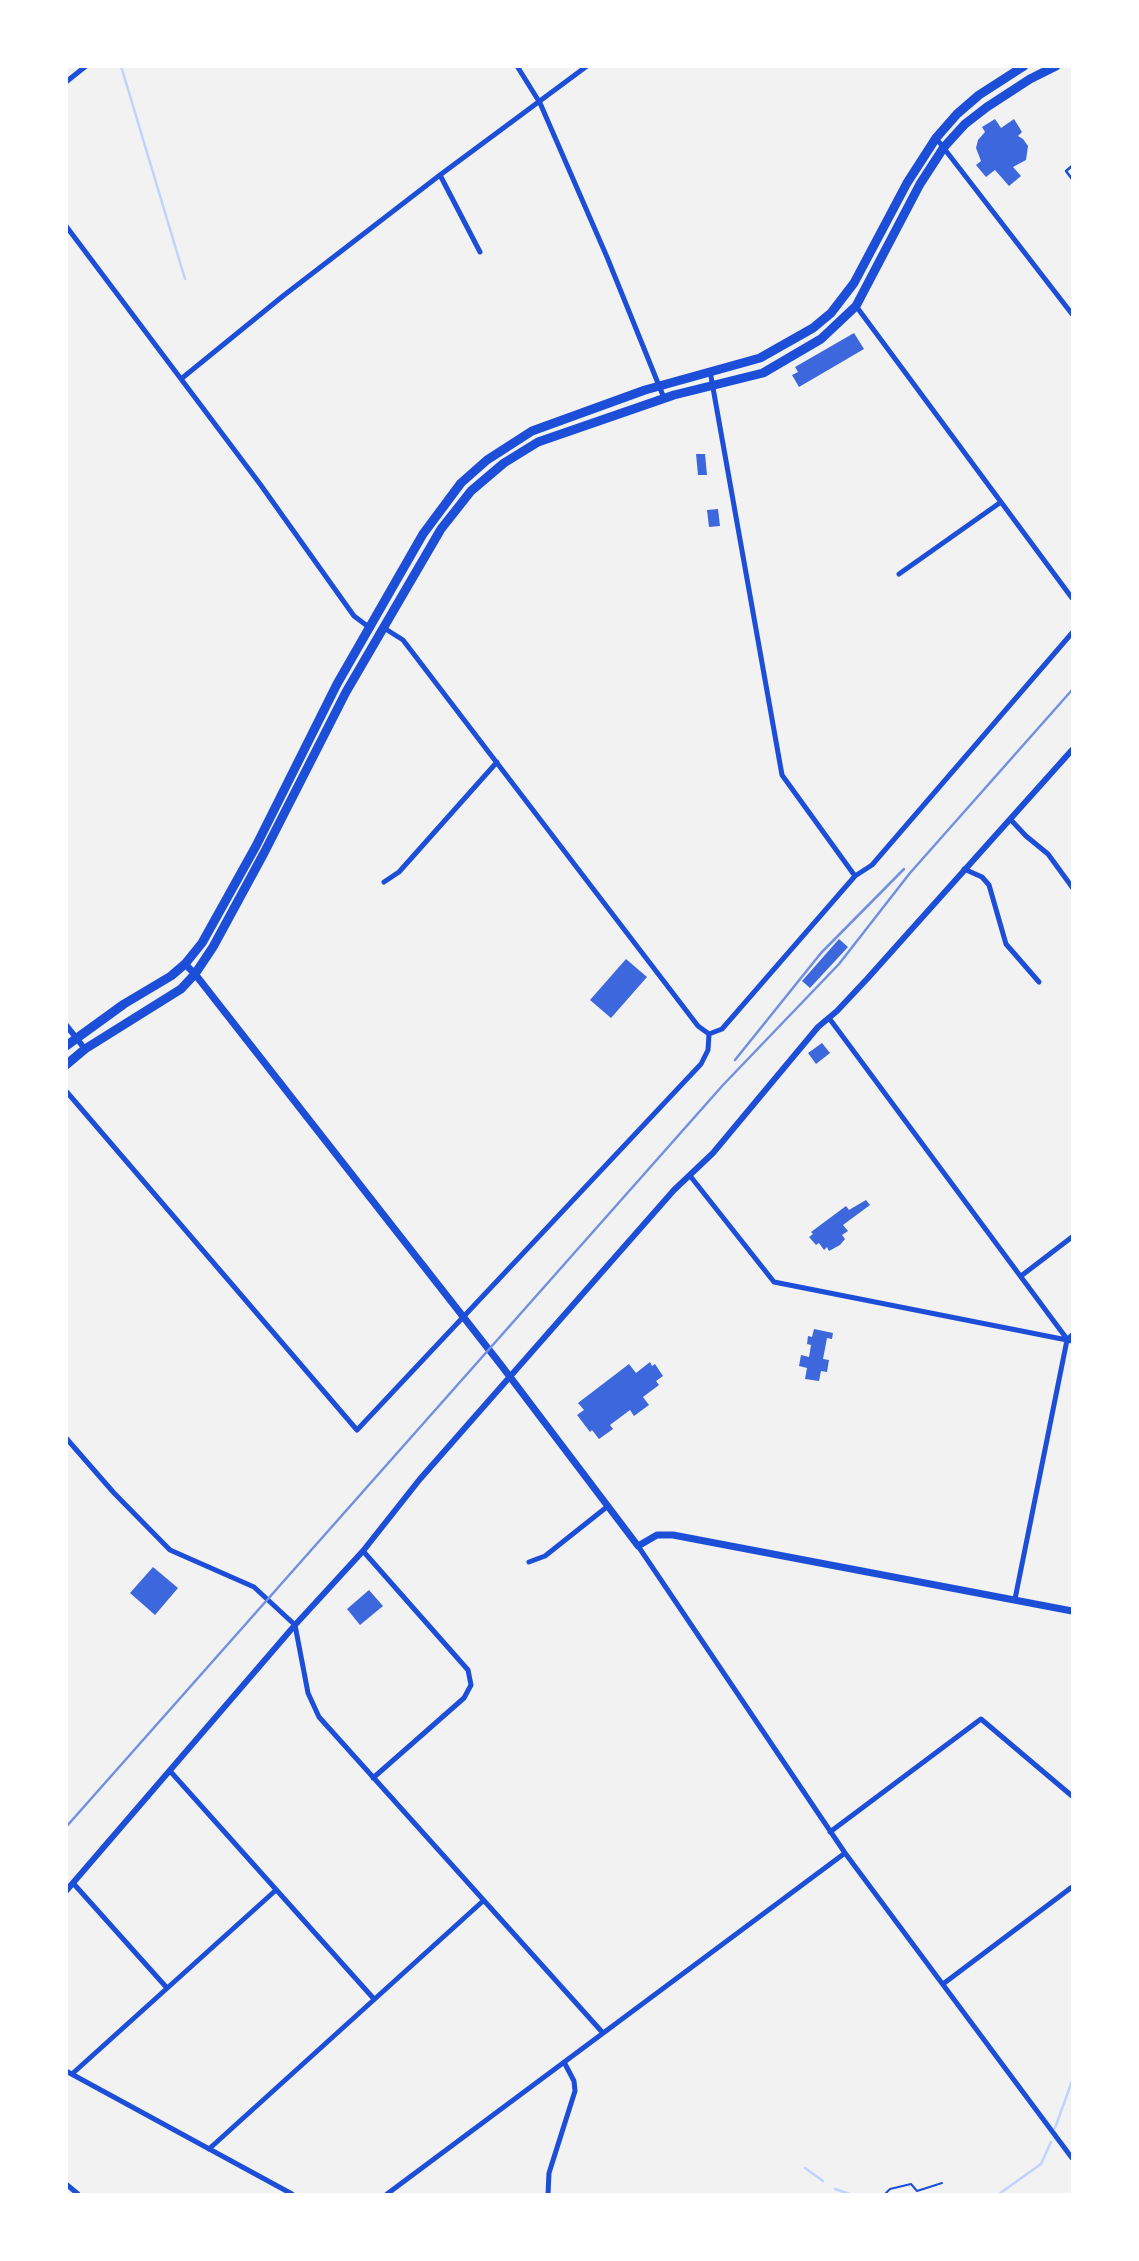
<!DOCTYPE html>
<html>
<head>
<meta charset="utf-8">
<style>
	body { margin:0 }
	#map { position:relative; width:1139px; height:2261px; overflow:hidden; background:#f2f2f2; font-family:Montserrat,sans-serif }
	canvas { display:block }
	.frame { position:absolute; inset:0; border:68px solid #fff; pointer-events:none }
</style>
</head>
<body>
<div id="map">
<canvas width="1139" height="2261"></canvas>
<div class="frame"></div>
</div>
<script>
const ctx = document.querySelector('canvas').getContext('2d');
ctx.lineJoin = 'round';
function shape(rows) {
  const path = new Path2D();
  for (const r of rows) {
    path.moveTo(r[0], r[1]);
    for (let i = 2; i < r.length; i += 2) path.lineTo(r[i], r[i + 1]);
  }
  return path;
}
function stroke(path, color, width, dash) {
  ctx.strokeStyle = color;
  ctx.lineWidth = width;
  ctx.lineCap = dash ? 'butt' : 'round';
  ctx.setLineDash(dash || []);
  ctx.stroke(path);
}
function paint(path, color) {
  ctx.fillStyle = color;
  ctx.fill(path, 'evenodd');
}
const stream = shape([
	[121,66,185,279],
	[1055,2128,1072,2081],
	[805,2168,823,2181],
	[835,2189,850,2194],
	[999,2194,1041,2164,1051,2142]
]);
const building = shape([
	[995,119,1001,128,1014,119,1022,132,1018,136,1023,139,1028,146,1026,160,1013,167,1021,176,1009,186,995,170,986,177,976,165,981,161,976,148,978,140,985,132,982,127],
	[854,333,864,349,799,387,792,375,798,372,795,367],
	[696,454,705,454,707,475,698,475],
	[718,509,720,526,709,527,707,510],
	[839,939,848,947,810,988,802,981],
	[626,959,647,977,611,1018,590,1000],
	[822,1043,830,1053,816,1064,808,1053],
	[866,1200,870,1205,843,1225,848,1231,842,1235,845,1239,840,1245,829,1251,827,1247,824,1250,819,1243,816,1245,809,1237,813,1234,811,1232,846,1206,849,1210],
	[814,1329,833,1333,832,1339,827,1338,823,1359,829,1360,827,1372,821,1371,819,1381,805,1379,807,1368,799,1366,801,1355,809,1357,811,1345,807,1344,808,1336,812,1337],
	[650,1362,652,1366,655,1364,663,1376,656,1381,659,1385,643,1397,649,1405,634,1416,630,1410,610,1425,613,1429,599,1439,592,1430,590,1432,577,1415,584,1410,578,1403,629,1364,636,1373],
	[153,1567,178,1588,155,1615,130,1593],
	[369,1590,383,1606,360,1625,347,1609]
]);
const path = shape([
	[885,2194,890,2189,911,2184,917,2191,942,2183]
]);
const service = shape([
	[1072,166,1066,171,1072,179]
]);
const minor = shape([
	[517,66,540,103,607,257,664,398],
	[66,82,86,66],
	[936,138,1072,314],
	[440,175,480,252],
	[66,226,260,484,354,616,370,628],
	[856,306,1072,598],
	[710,371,782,775,855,876],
	[181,379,283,296,440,175,587,66],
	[899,574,1001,502],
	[384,628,403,640,698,1026,709,1034],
	[1011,820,1026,836,1048,854,1072,887],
	[964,869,982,877,989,885,1006,944,1039,982],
	[384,882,399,872,497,762],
	[829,1018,1067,1339],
	[709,1034,722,1029,855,876,872,865,1072,633],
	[66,1091,357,1430,701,1064,708,1050,709,1034],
	[691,1177,774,1282,1072,1341],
	[1021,1276,1072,1237],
	[66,1438,114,1493,170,1550,254,1587,295,1625,308,1693,319,1717,603,2033],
	[638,1546,845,1853,1072,2158],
	[363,1551,468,1670,471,1685,464,1698,373,1778],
	[529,1562,545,1556,608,1506],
	[1015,1599,1067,1340,1072,1335],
	[170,1771,374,1999],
	[830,1832,981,1719,1072,1796],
	[73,1883,167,1988],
	[943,1984,1072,1887],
	[66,2071,292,2194],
	[72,2074,276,1890],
	[209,2149,483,1901],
	[66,2184,78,2194],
	[387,2194,845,1853],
	[548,2194,549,2173,575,2091,574,2081,564,2062]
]);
const tertiary = shape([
	[66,1025,85,1049],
	[66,1891,295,1625,363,1551,420,1479,674,1190,713,1153,818,1027,837,1011,867,979,1072,750]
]);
const secondary = shape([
	[185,964,195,974,501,1365,638,1546,657,1535,673,1535,1072,1611]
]);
const trunk = shape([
	[66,1046,124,1004,171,976,185,964,202,943,256,846,337,684,423,534,461,483,487,460,532,431,645,390,760,358,813,328,831,313,854,283,907,183,936,138,957,114,979,95,1024,66],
	[66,1065,85,1049,181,989,195,974,213,947,264,853,346,692,441,529,471,491,504,463,538,442,674,395,763,373,821,339,856,306,920,184,944,147,965,124,987,107,1030,79,1056,66]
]);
const rail = shape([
	[735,1060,821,953,904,869],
	[66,1827,723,1085,839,964,910,873,1072,690]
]);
stroke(stream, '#bfd3fe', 2.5);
paint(building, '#3d67dc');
stroke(path, '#1d4ed8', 2);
stroke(service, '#1d4ed8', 2.5);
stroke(minor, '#1d4ed8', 5);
stroke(tertiary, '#1d4ed8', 6);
stroke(secondary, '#1d4ed8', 7);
stroke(trunk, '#1d4ed8', 9);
stroke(rail, '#7290e2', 2.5);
</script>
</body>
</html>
